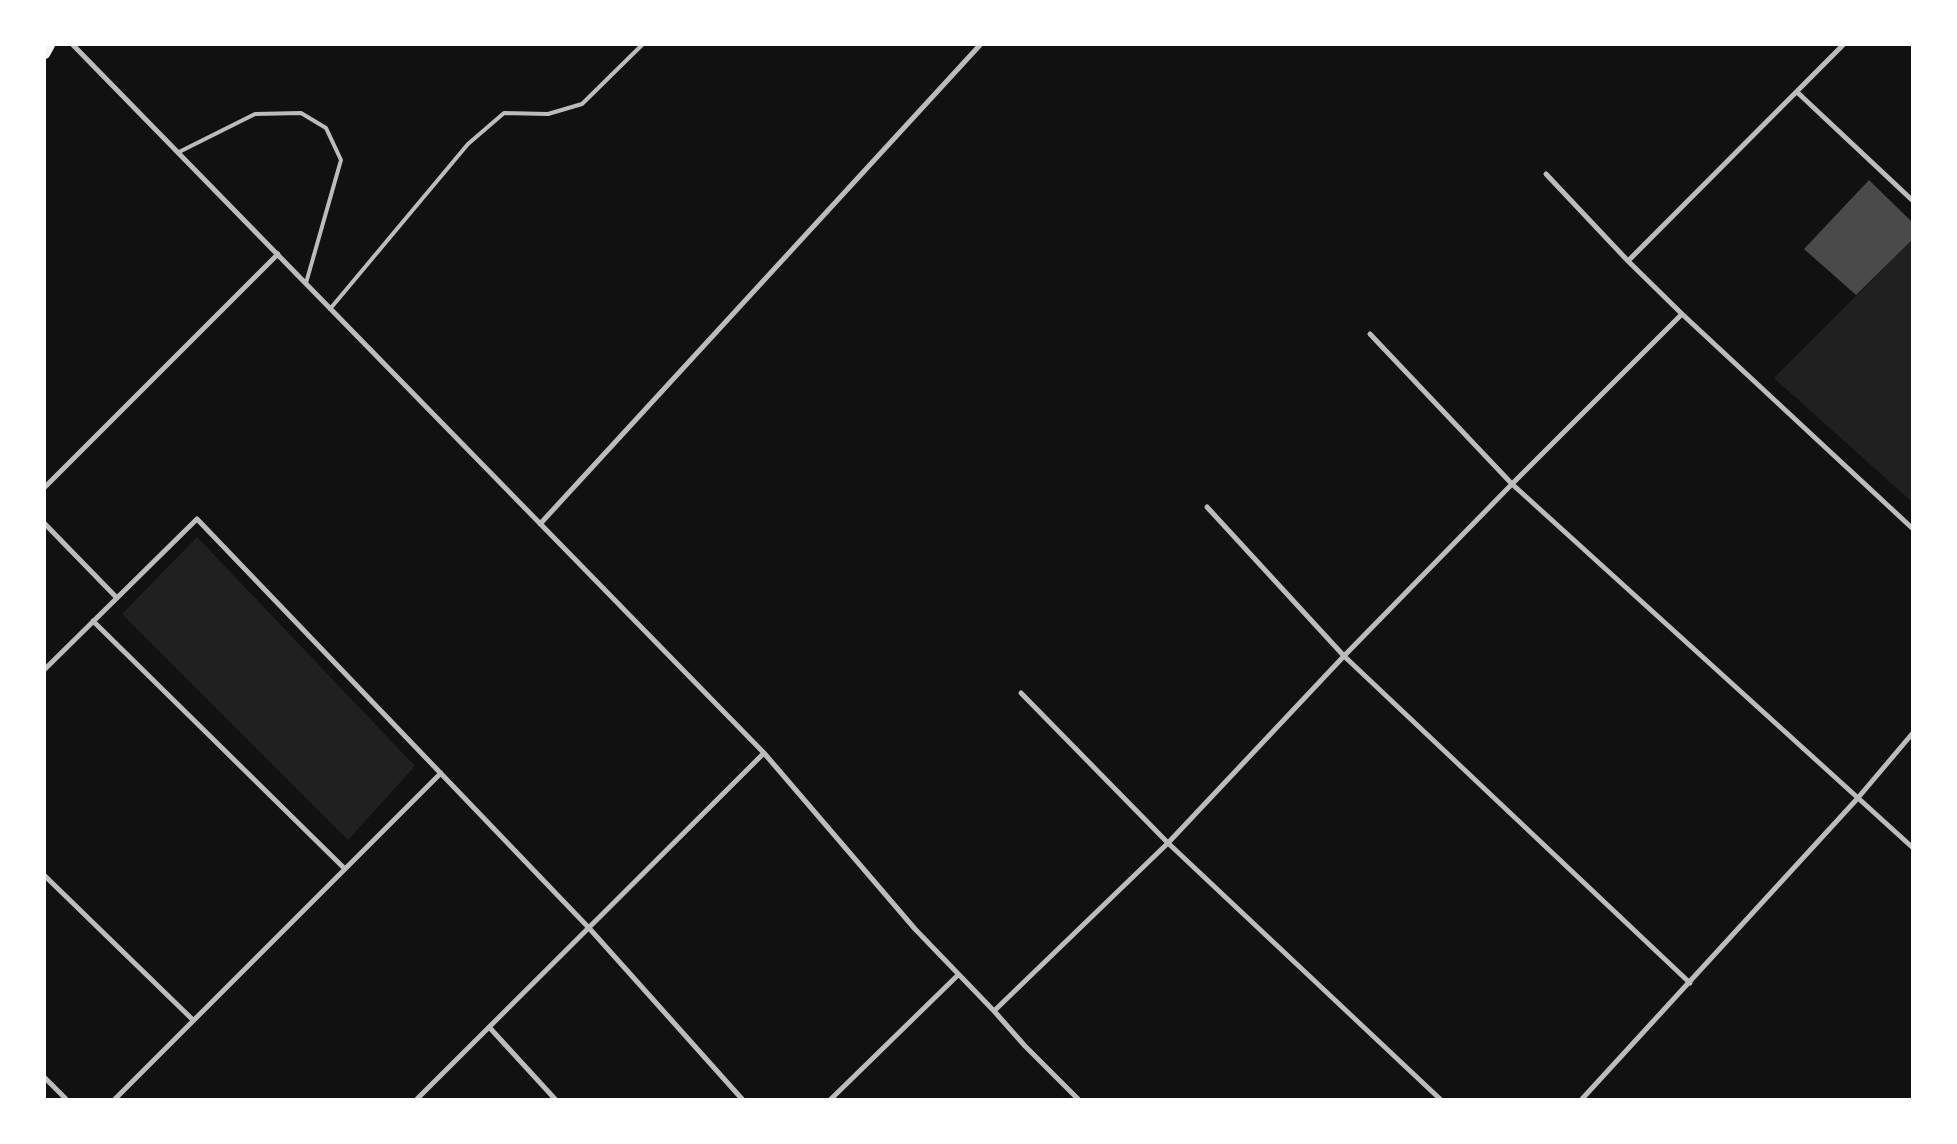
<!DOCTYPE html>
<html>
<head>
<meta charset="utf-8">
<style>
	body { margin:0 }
	#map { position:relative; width:1957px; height:1144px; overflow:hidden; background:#111; font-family:"Source Sans 3",sans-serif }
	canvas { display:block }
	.frame { position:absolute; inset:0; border:46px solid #fff; pointer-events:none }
</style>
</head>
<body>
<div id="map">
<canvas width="1957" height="1144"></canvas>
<div class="frame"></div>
</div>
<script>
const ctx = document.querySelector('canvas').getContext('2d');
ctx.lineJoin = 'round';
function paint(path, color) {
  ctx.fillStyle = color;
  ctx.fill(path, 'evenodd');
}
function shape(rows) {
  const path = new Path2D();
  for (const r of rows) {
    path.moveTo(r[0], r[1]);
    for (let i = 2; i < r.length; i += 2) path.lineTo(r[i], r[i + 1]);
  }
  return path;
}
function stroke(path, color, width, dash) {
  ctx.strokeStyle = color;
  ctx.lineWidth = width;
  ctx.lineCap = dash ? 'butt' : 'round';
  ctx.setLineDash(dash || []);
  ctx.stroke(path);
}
const green = shape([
	[1912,240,1912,502,1774,378],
	[197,537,415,766,348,840,122,614]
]);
const building = shape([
	[1869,180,1912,222,1912,240,1856,295,1804,249]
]);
const service = shape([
	[179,152,255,114,301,113,326,128,341,160,306,283],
	[330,309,468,144,504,113,548,114,582,104,642,45]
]);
const minor = shape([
	[73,45,764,753,915,929,994,1011,1025,1046,1078,1099],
	[1797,92,1912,200],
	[1546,174,1628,261,1682,314,1912,528],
	[1628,261,1843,45],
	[1370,334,1512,484,1912,847],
	[45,487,278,254],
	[1207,507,1344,656,1690,983],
	[45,524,117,598],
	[540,524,980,45],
	[93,621,345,869],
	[45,669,197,519,589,928,742,1099],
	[1021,693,1168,843,1440,1099],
	[45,876,193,1020],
	[994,1011,1168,843,1344,656,1512,484,1682,314],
	[489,1027,555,1099],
	[45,1078,66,1099],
	[115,1099,441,773],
	[417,1099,764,753],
	[831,1099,958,975],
	[1582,1099,1857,799,1912,734]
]);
const secondary = shape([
	[45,54,50,45]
]);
paint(green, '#202020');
paint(building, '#4a4a4a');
stroke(service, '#bcbcbc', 4);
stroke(minor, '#bcbcbc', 5);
stroke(secondary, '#f5f5f5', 10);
</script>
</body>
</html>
